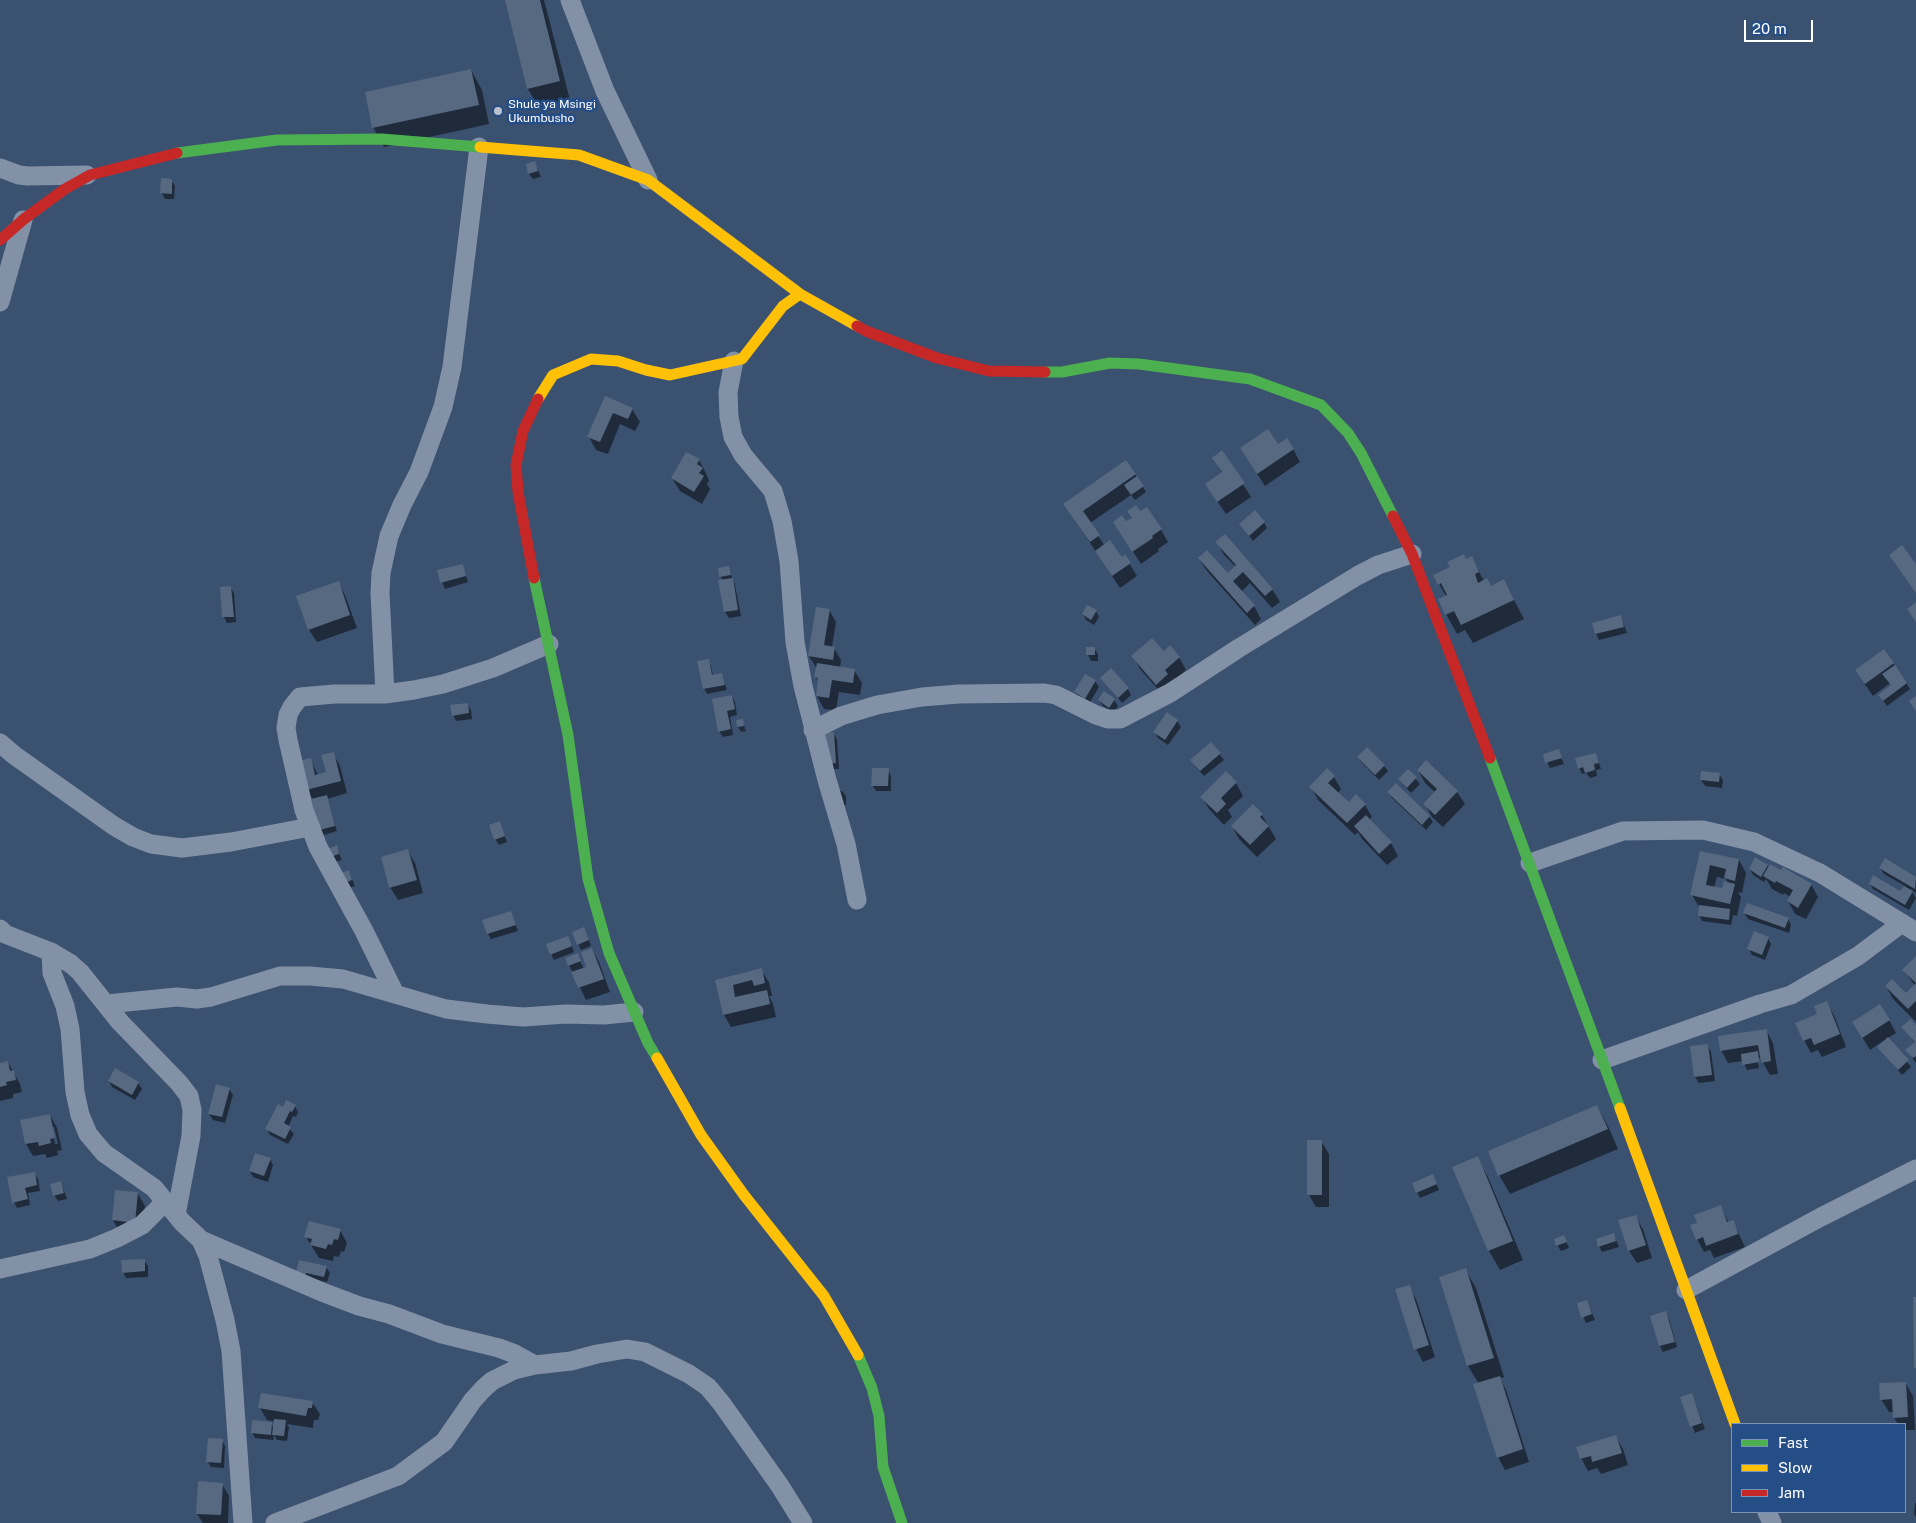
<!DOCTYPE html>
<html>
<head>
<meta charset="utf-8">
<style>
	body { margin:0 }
	#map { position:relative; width:1916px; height:1523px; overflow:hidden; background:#3b5170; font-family:"Public Sans",sans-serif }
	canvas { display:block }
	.legend { position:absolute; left:1731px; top:1423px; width:175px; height:90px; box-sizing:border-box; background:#254d86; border:1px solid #7c94b6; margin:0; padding:6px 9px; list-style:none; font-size:15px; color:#fff }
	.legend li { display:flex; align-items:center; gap:10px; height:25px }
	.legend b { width:25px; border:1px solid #7c94b6 }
	.scale { position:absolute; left:1744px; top:20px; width:69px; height:22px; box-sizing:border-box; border:2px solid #fff; border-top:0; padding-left:6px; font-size:15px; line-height:18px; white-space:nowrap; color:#fff; -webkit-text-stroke:4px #254d86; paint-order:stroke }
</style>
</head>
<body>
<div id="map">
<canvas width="1916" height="1523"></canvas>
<ul class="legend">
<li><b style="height:6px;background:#4caf50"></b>Fast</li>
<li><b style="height:6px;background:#ffc107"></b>Slow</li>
<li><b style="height:6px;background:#c62828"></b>Jam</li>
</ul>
<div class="scale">20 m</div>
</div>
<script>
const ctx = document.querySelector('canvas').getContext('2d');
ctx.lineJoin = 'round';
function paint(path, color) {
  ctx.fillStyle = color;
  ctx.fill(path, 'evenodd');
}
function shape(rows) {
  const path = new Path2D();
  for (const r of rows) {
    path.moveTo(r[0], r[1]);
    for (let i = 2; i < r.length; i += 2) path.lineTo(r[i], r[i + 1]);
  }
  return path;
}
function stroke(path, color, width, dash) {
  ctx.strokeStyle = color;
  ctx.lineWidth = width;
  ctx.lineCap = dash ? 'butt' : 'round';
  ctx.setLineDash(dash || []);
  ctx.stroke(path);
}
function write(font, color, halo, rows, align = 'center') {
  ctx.font = font + ' "Public Sans",sans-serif';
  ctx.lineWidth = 5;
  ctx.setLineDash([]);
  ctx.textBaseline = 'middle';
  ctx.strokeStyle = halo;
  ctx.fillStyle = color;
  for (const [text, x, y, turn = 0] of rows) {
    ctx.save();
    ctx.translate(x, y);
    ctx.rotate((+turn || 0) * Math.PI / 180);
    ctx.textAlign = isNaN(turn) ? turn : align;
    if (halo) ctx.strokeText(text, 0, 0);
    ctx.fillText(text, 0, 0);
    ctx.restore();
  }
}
const shadow = shape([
	[506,0,544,0,570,100,539,108,528,89],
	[471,70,482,90,489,124,384,147,373,127],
	[535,163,541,177,533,179,529,174],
	[171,180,175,186,174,199,165,199,162,193],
	[606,398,632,409,640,422,635,431,620,424,608,454,596,450,589,437],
	[1278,446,1293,449,1300,462,1265,486,1241,449],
	[1222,452,1251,497,1226,514,1206,485,1222,473,1213,458],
	[699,460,706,473,709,481,707,484,710,489,702,504,680,491,672,478],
	[1135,474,1146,492,1135,500,1131,495,1090,523,1104,545,1122,559,1125,556,1137,576,1120,588,1065,505],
	[1140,513,1161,530,1168,542,1158,549,1159,551,1141,564,1122,535,1126,523],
	[1264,522,1267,528,1253,541,1241,525],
	[1217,542,1272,589,1280,602,1272,608,1250,583,1241,592,1254,606,1261,619,1255,625,1207,571,1199,559,1228,575,1236,567,1224,555],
	[1471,558,1484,581,1491,587,1504,581,1524,619,1473,643,1465,630,1457,634,1446,614,1446,596,1439,584,1452,568],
	[462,565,468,582,445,589,438,571],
	[728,567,735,585,741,616,729,618,725,612,720,581,723,581,721,577],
	[338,582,345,595,357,628,317,642,309,630,298,596],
	[230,587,234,593,236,622,227,623,224,617,221,588],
	[829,610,836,622,832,647,834,648,841,660,840,668,854,670,862,683,860,695,839,692,836,710,824,709,817,696,819,683,816,677,817,669,809,656],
	[1096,611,1099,617,1094,625,1086,620,1083,614],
	[1621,617,1627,633,1599,640,1596,634],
	[1094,648,1098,654,1098,661,1091,661,1088,655],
	[1133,656,1179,657,1186,670,1172,683,1164,696,1140,669],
	[708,660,711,666,713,676,722,675,727,690,707,694,704,688],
	[1893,663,1910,689,1887,706,1879,695,1892,686,1890,683,1873,696,1864,683],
	[1085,675,1095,681,1099,687,1089,704,1078,698,1075,692],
	[1102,678,1128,689,1131,695,1122,703],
	[732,696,735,702,737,715,730,717,733,735,723,737,719,731],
	[1099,700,1114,700,1118,706,1113,713,1103,706],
	[467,704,471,710,472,719,456,721,453,715],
	[742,720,746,731,741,732,738,727],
	[1177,721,1181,727,1168,745,1158,738,1155,732],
	[833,733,837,739,839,769,830,769],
	[1211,743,1224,760,1204,776,1195,766],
	[1558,750,1564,764,1550,768,1547,762],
	[333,753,340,766,347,793,327,799,337,831,324,835,320,829,313,800,307,789,310,759,318,775,327,773],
	[1596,754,1601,769,1596,770,1597,776,1590,778,1586,773,1582,774,1579,768],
	[1358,758,1384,766,1388,771,1379,780,1362,763],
	[1426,762,1457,792,1465,804,1443,827,1432,817,1425,804,1436,793,1425,783,1418,770],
	[888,770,891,776,891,791,876,791,872,785],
	[1408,770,1420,784,1411,793,1399,780],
	[1719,774,1723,780,1722,788,1705,786,1701,780],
	[1334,777,1341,789,1338,793,1349,804,1365,805,1372,817,1369,820,1391,843,1398,856,1387,865,1362,839,1358,832,1355,835,1318,800,1311,787],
	[1236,783,1243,796,1228,810,1232,817,1224,825,1209,809,1202,797],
	[836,791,842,791,846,796,846,805,839,805],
	[1389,792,1429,816,1433,822,1426,830,1392,798],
	[1262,815,1276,839,1257,857,1239,839,1232,826],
	[499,823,507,842,499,845,495,839],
	[336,847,342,860,335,862,332,856],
	[408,851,415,863,423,893,398,900,390,887],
	[1701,852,1739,860,1746,873,1742,893,1738,892,1741,897,1737,916,1733,915,1731,925,1702,921,1699,915,1699,907,1692,895],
	[1717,877,1726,879,1728,883,1723,890,1714,888],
	[1885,860,1916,878,1916,893,1911,890,1916,898,1909,910,1873,889,1870,884,1900,893,1905,886,1884,874,1880,868],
	[1767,865,1769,869,1811,884,1818,897,1806,919,1795,914,1788,901,1791,897,1784,893,1783,895,1772,889,1766,879,1764,882,1753,875,1750,869],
	[349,872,355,886,348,888,345,882],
	[511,913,518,931,491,939,488,934],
	[1744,913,1788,919,1791,925,1789,933,1748,919],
	[587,935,591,946,581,950,578,944],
	[1768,938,1771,944,1765,960,1752,955,1749,949],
	[571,943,574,952,554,960,551,954],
	[592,949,599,962,610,992,586,1000,569,965,577,955,584,969,587,967],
	[1916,958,1916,1020,1915,1021,1893,999,1886,986,1906,995,1915,986,1904,970],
	[761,970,769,982,772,996,769,996,773,1004,776,1017,731,1027,724,1015,716,980],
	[1826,1003,1834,1015,1846,1047,1822,1057,1818,1050,1811,1053,1804,1040],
	[1889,1020,1896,1033,1888,1038,1911,1067,1902,1075,1879,1047,1884,1042,1883,1041,1870,1050,1861,1035],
	[1903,1027,1916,1027,1916,1063,1907,1050,1915,1043],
	[1766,1030,1773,1043,1778,1074,1770,1075,1761,1059,1762,1068,1760,1058,1757,1058,1759,1068,1747,1070,1743,1061,1728,1063,1721,1050],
	[1708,1046,1711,1052,1715,1081,1699,1083,1695,1077,1691,1047],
	[8,1062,20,1084,22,1092,13,1094,13,1098,0,1101,0,1064],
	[109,1081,138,1083,142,1089,135,1100,112,1087],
	[229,1089,233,1095,225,1123,213,1120,209,1114],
	[295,1106,298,1112,296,1117,293,1116,288,1127,294,1134,288,1144,270,1135,267,1129,283,1108],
	[1597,1106,1608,1126,1618,1149,1510,1194,1499,1175],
	[50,1115,57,1128,62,1150,57,1151,58,1155,47,1158,45,1154,33,1156,26,1144],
	[52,1127,54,1127,58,1144,55,1144],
	[1321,1141,1329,1154,1329,1207,1316,1207,1309,1195],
	[1477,1158,1488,1177,1523,1260,1500,1270,1489,1251,1454,1167],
	[270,1159,273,1165,268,1182,253,1177,250,1171],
	[34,1173,38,1179,40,1191,28,1193,30,1205,17,1208,14,1202],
	[1435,1181,1439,1190,1420,1198,1413,1184],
	[61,1182,67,1199,58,1201,54,1195],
	[116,1191,138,1194,145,1206,142,1235,120,1233,113,1220],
	[1720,1206,1729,1223,1733,1222,1745,1247,1714,1258,1710,1250,1704,1252,1697,1239,1699,1223],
	[1635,1216,1643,1229,1652,1258,1637,1263,1629,1251,1620,1221],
	[340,1230,347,1243,344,1252,341,1251,339,1257,334,1256,333,1261,319,1258,306,1237],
	[1614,1235,1619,1247,1602,1252,1599,1246],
	[1564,1237,1569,1248,1561,1251,1557,1245],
	[144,1260,148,1266,148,1277,126,1278,123,1272],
	[300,1261,326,1267,330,1273,327,1282,309,1278,307,1286],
	[1465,1269,1476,1288,1504,1377,1500,1378,1506,1390,1529,1462,1505,1470,1498,1457,1479,1384,1468,1366,1440,1277],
	[1409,1287,1416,1299,1435,1357,1423,1362,1416,1349],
	[1587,1301,1595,1320,1586,1323,1578,1304],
	[1665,1313,1669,1319,1677,1347,1663,1352,1660,1346],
	[1906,1384,1913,1396,1915,1430,1905,1430,1905,1424,1898,1424,1894,1418,1894,1412,1889,1412,1881,1399],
	[1692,1395,1705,1429,1695,1433,1682,1398],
	[312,1402,320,1414,318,1420,314,1420,313,1428,287,1424,289,1427,287,1441,277,1440,274,1435,273,1440,255,1438,252,1432,271,1424,274,1429,276,1422,267,1420,260,1408],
	[1615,1436,1623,1449,1628,1465,1601,1474,1597,1468,1588,1471,1581,1458],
	[222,1440,225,1446,224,1468,211,1467,208,1462],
	[222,1484,229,1496,228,1523,203,1523,197,1514],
	[1915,1503,1916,1503,1916,1517,1914,1514]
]);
const building = shape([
	[505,0,540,0,560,81,527,89],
	[471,69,479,105,372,128,365,92],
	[535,161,538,171,528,174,526,164],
	[161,178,172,179,172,194,160,193],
	[605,396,633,408,628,419,613,413,600,442,587,437],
	[1268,429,1278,444,1287,438,1294,449,1257,474,1240,448],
	[1222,450,1245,483,1217,502,1205,484,1222,472,1212,458],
	[686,452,700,459,697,464,703,468,699,473,704,476,694,492,671,478],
	[1126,460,1136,474,1083,511,1100,535,1090,542,1063,504],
	[1137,476,1144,486,1131,495,1124,485],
	[1136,505,1140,511,1147,507,1162,529,1152,536,1153,538,1132,552,1113,522,1122,515,1126,521,1132,518,1127,511],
	[1255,510,1265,522,1249,536,1239,524],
	[1225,534,1273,589,1265,596,1243,572,1233,581,1255,605,1247,613,1198,558,1207,550,1228,573,1236,565,1215,542],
	[1110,540,1122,557,1125,554,1131,563,1112,576,1095,551],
	[1902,545,1916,564,1916,593,1889,555],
	[1464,554,1466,559,1472,556,1479,572,1475,574,1478,583,1487,578,1491,586,1504,579,1514,600,1461,625,1454,611,1445,615,1438,599,1447,595,1441,583,1438,585,1433,575,1450,567,1447,562],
	[463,564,466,576,440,583,437,570],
	[729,566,731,575,719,577,718,568],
	[733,578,738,610,724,612,718,580],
	[339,581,350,615,308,630,296,596],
	[231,586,234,617,222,617,220,587],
	[1916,602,1916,622,1907,609],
	[1087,605,1097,610,1091,620,1082,614],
	[816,607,830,609,824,645,835,647,833,660,808,656],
	[1621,615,1624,627,1595,634,1592,623],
	[1152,638,1164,651,1170,645,1180,657,1165,670,1168,674,1156,685,1131,656],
	[1086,647,1095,647,1095,655,1086,655],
	[1884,649,1894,663,1865,684,1855,670],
	[709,659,712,675,722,673,725,685,703,689,697,661],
	[817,663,855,669,853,683,832,680,829,698,816,696,818,678,814,677],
	[1895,665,1907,683,1883,701,1878,695,1891,685,1882,674],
	[1111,668,1129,688,1118,698,1100,678],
	[1085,674,1096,680,1085,699,1074,692],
	[1104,691,1115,699,1109,708,1098,700],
	[732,695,735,709,727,711,731,729,718,732,712,699],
	[1916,696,1916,711,1909,701],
	[468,703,469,713,452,716,450,705],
	[1167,712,1178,720,1165,740,1153,732],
	[743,719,744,726,737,727,736,720],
	[834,732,836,763,826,764,824,733],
	[1211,742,1221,753,1200,771,1190,760],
	[1367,747,1385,765,1375,775,1357,757],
	[1559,749,1562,758,1545,763,1543,754],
	[334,752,341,781,306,790,299,761,311,758,315,775,326,772,321,755],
	[1596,753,1599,763,1594,764,1595,770,1585,773,1583,767,1578,769,1575,758],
	[1426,760,1458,791,1435,815,1423,804,1437,789,1417,770],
	[872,768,889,768,888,786,871,786],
	[1327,768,1335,776,1328,783,1349,802,1356,794,1366,804,1347,823,1309,787],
	[1408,769,1417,777,1407,788,1398,779],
	[1226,771,1237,782,1221,798,1226,804,1217,813,1200,797],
	[1701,771,1720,773,1719,782,1700,780],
	[1396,783,1430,816,1422,825,1387,792],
	[327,795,335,826,319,830,311,799],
	[1253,804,1263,814,1260,817,1269,826,1250,845,1231,826],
	[1366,815,1392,842,1379,854,1354,826],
	[500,821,505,836,494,840,489,825],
	[337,845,339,854,330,857,328,849],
	[408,849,417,880,389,888,381,857],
	[1700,851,1739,859,1735,881,1724,878,1726,869,1710,865,1706,885,1722,888,1724,881,1735,884,1730,904,1690,895],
	[1755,857,1768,865,1761,877,1749,869],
	[1885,858,1916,877,1915,889,1879,868],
	[1770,864,1781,870,1783,867,1812,884,1798,908,1787,901,1793,890,1776,881,1775,883,1763,876],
	[349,870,352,880,344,883,341,873],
	[1873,875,1900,891,1904,886,1913,891,1905,905,1869,884],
	[1747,903,1789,918,1785,928,1743,913],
	[1699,905,1730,909,1729,920,1698,916],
	[511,911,516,925,487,934,482,920],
	[584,927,589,940,577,945,572,932],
	[1754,931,1769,937,1762,955,1747,949],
	[568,936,572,946,550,955,546,944],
	[592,948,604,979,578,988,571,972,586,967,581,952],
	[578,953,581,961,568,966,565,958],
	[1916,956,1916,1001,1908,1009,1885,986,1892,979,1906,993,1916,983,1902,970],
	[762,968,765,983,754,986,752,980,733,985,735,997,767,990,770,1004,723,1015,715,980],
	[1827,1001,1840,1034,1814,1045,1811,1038,1803,1041,1795,1023,1817,1014,1814,1006],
	[1880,1004,1890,1020,1862,1038,1852,1022],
	[1911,1019,1916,1025,1916,1056,1913,1058,1905,1050,1915,1042,1901,1027],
	[1767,1029,1771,1061,1761,1063,1758,1045,1720,1051,1718,1036],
	[1888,1037,1909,1060,1898,1070,1877,1047],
	[1708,1044,1712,1075,1694,1077,1690,1046],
	[1758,1051,1759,1062,1742,1065,1741,1054],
	[8,1061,10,1071,14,1070,16,1080,6,1082,7,1085,0,1087,0,1063],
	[115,1068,139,1082,132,1095,108,1081],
	[216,1084,230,1088,222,1117,208,1114],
	[286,1100,296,1105,292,1112,290,1111,284,1123,291,1127,285,1139,265,1129,278,1104,283,1107],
	[1597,1105,1608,1129,1498,1176,1488,1151],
	[50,1114,55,1138,50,1139,51,1143,39,1146,38,1142,25,1144,20,1120],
	[1307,1140,1322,1140,1322,1195,1307,1195],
	[255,1153,271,1158,264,1176,249,1171],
	[1478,1156,1513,1241,1488,1251,1452,1167],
	[35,1172,37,1185,25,1188,28,1199,12,1203,7,1177],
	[1433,1174,1437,1184,1416,1193,1412,1183],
	[61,1181,64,1193,53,1196,50,1184],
	[115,1190,138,1192,135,1223,112,1220],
	[1721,1205,1727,1222,1734,1220,1738,1234,1706,1246,1703,1237,1696,1240,1690,1225,1697,1223,1694,1215],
	[1636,1215,1646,1245,1628,1251,1618,1220],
	[309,1221,341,1229,338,1240,334,1239,332,1245,328,1244,326,1249,310,1245,312,1239,304,1237],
	[1614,1233,1616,1241,1598,1247,1596,1239],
	[1564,1235,1567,1242,1556,1246,1554,1239],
	[145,1259,145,1271,122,1273,121,1260],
	[299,1260,327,1266,324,1277,306,1273,304,1280,295,1278],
	[1466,1268,1494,1358,1467,1366,1439,1277],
	[1410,1285,1429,1345,1414,1350,1395,1289],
	[1913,1297,1916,1297,1916,1368,1914,1368],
	[1587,1300,1592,1314,1581,1318,1577,1303],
	[1666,1311,1675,1342,1659,1346,1650,1316],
	[1500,1376,1523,1449,1497,1458,1473,1384],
	[1906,1382,1908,1417,1893,1418,1892,1399,1880,1400,1879,1383],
	[261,1393,313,1401,312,1408,308,1408,306,1416,258,1408],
	[1692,1393,1702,1423,1690,1427,1680,1397],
	[274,1419,286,1420,284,1436,272,1435],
	[252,1420,272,1422,271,1435,251,1433],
	[1616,1435,1622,1453,1592,1462,1591,1456,1580,1459,1576,1447],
	[208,1438,223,1439,221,1463,206,1462],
	[198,1481,223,1483,221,1515,196,1514]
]);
const street = shape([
	[570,0,605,91,648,180],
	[0,168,19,175,28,176,87,175],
	[0,302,23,220],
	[734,361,728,392,729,417,733,437,743,455,773,491,782,521,789,561,795,642,803,686,827,780,846,844,857,900],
	[385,694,380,593,381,573,389,536,402,505,419,472,443,407,452,367,479,147],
	[813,730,841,716,877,705,922,697,959,694,1044,693,1056,695,1096,715,1108,719,1120,719,1170,693,1239,648,1357,576,1378,565,1412,554],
	[0,743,14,755,114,826,133,837,151,844,182,848,231,842,310,827],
	[1530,863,1623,831,1703,830,1754,842,1820,873,1916,932],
	[0,929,5,934,51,952,71,964,80,972,120,1022,179,1083,189,1096,192,1110,191,1136,176,1215],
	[51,952,52,973,65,1006,70,1029,75,1092,80,1115,88,1134,104,1153,154,1188,182,1222,201,1240,322,1292,359,1306,389,1314,442,1334,499,1348,515,1354,535,1365],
	[395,994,364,931,318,847,304,810,288,740,286,728,288,715,292,707,300,697,335,694,385,694,414,690,443,684,493,668,549,644],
	[107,1004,177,997,197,999,211,997,280,976,310,976,343,979,446,1009,487,1014,523,1017,566,1014,604,1015,634,1012],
	[1602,1060,1760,1004,1791,995,1858,956,1902,923],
	[201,1240,208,1256,225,1320,231,1351,243,1523],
	[0,1269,90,1249,117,1238,142,1225,165,1202],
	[1686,1290,1821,1217,1916,1169],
	[1767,1512,1772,1523],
	[275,1523,398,1476,444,1442,473,1400,484,1388,492,1381,514,1370,535,1365,571,1361,597,1354,627,1349,645,1352,689,1374,708,1387,722,1404,780,1486,803,1523]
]);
const fast = shape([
	[177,153,277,140,382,139,480,147],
	[1045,372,1062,372,1110,363,1139,364,1250,379,1321,405,1348,433,1361,453,1393,516],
	[534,578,568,735,588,879,609,953,648,1043,657,1058],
	[1490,758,1620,1108],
	[858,1355,872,1388,879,1416,883,1467,902,1523]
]);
const slow = shape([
	[480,147,579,155,648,180,800,294,857,326],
	[538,399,553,375,591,359,618,361,646,370,670,375,742,359,783,306,800,294],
	[657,1058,701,1135,744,1195,824,1296,858,1355],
	[1620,1108,1735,1424]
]);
const jam = shape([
	[0,240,24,219,65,189,90,175,177,153],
	[857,326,866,331,937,358,989,371,1045,372],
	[1393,516,1412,554,1490,758],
	[534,578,518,492,516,465,523,431,538,399]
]);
const markers = [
	[498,111,5,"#bac2cd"]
];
const poiNames = [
	["Shule ya Msingi",508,104],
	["Ukumbusho",508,118]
];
paint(shadow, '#0007');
paint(building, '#566981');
stroke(street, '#8291a6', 19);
stroke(fast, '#4caf50', 11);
stroke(slow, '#ffc107', 11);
stroke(jam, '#c62828', 11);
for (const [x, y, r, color] of markers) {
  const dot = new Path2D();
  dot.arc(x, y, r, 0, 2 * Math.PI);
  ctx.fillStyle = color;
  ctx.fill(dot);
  stroke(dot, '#254d86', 2);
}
write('12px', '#fff', '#254d86', poiNames, 'left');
</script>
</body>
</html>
